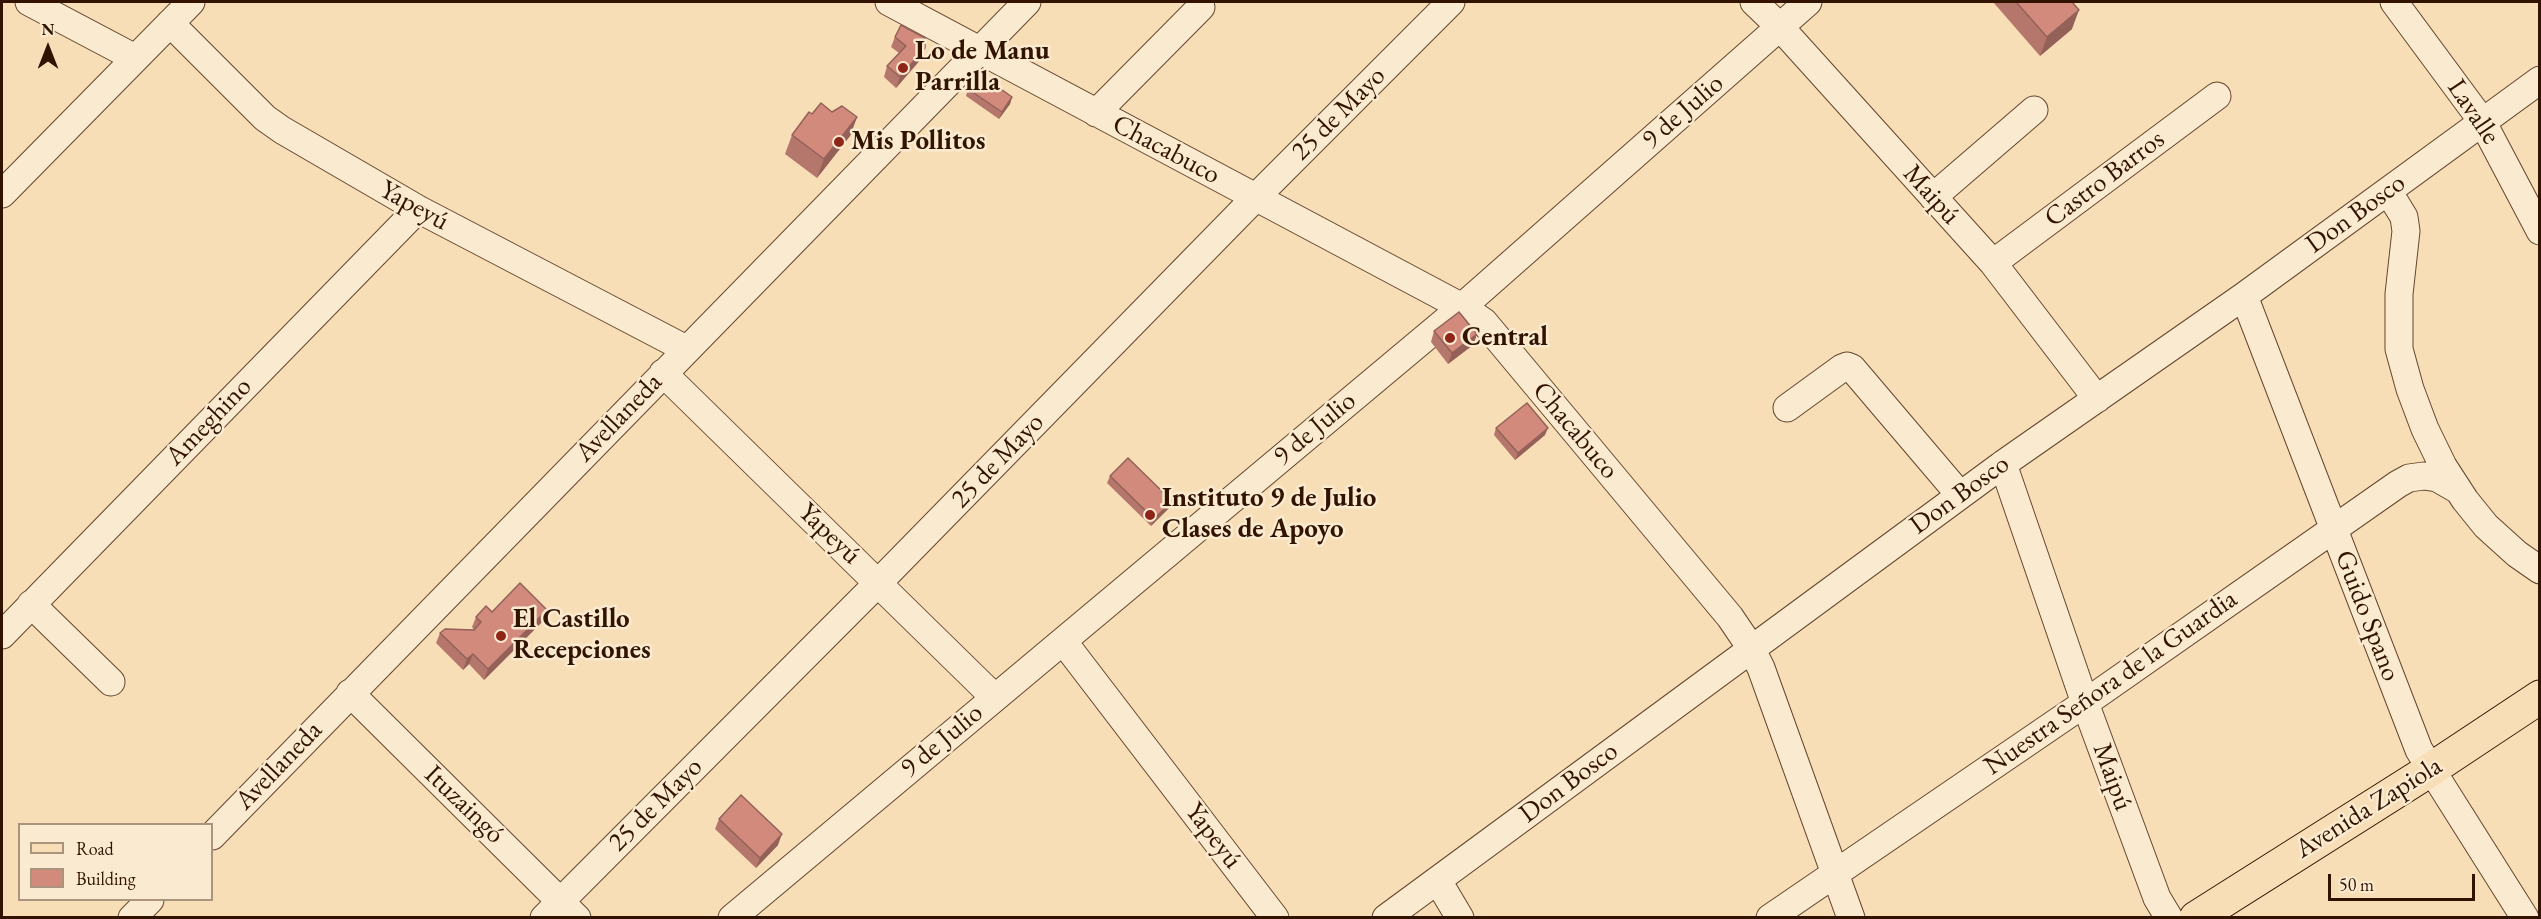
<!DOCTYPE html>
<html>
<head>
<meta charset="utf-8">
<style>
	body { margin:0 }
	#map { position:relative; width:2541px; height:919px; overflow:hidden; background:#f8deb6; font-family:"EB Garamond",serif }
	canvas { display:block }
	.frame { position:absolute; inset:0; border:3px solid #311300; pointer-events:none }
	.legend { position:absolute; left:18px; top:823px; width:195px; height:78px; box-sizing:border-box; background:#faead0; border:2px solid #aa947d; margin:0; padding:8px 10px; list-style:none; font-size:18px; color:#311300 }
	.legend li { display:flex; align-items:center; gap:12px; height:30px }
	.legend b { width:30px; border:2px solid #aa947d }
	.north { position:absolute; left:18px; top:18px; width:60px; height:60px; -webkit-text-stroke:4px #faead0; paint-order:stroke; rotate:0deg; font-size:16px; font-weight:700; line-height:24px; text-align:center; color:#311300 }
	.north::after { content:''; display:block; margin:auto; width:21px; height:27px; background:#311300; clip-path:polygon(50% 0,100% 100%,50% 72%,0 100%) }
	.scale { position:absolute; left:2328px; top:874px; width:147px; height:27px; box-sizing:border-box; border:3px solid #311300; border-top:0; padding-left:8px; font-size:18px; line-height:21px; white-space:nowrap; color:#311300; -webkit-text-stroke:4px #faead0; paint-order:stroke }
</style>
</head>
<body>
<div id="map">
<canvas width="2541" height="919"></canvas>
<div class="frame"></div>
<ul class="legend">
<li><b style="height:8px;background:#f8deb6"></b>Road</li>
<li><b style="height:16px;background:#d28a7d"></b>Building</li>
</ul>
<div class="north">N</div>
<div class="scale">50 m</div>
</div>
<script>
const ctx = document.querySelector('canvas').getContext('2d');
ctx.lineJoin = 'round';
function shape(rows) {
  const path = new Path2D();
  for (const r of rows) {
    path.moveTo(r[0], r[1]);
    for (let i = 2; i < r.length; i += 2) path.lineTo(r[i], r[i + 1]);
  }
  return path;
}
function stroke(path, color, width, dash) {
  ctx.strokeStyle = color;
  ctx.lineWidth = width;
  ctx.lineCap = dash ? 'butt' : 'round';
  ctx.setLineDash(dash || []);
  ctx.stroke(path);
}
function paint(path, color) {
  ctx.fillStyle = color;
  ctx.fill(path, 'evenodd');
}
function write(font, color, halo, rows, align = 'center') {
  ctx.font = font + ' "EB Garamond",serif';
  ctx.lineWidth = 5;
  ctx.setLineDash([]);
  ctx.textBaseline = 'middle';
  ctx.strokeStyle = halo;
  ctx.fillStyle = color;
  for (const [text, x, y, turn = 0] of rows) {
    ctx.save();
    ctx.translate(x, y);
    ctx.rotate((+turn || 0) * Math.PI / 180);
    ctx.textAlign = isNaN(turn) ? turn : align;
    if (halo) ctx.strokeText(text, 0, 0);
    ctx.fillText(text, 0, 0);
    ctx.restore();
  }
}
const minor = shape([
	[29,2,135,58],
	[889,2,1462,307,1484,322,1730,617,1751,648,1761,668,1851,918],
	[1754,2,1779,26,1993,263,2097,399],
	[2394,2,2482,121,2540,231],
	[170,23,265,118,282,130,418,209,686,349],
	[1096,113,1201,7],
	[2,194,191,2],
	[2381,196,2393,199,2404,217,2406,231,2399,294,2399,349,2410,389,2425,429,2443,466,2465,500,2486,526,2517,554,2540,570],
	[1933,197,2034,110],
	[1993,263,2217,96],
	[2244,296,2419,750,2525,918],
	[663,373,994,697],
	[1787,408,1842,368,1847,366,1852,368,1960,495],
	[2003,464,2085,703,2157,898,2169,918],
	[31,604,111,682],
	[2,635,418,209],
	[1063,641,1275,918],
	[350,693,577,918],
	[212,836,1027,2],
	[1438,881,1460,918],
	[132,918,150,900],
	[544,918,879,582,1255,198,1451,2],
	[732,918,1462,307,1808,2],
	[1386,918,2003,464,2244,296,2540,80],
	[1770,918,2085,703,2398,484,2409,478,2424,476,2437,478,2458,490]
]);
const major = shape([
	[2196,918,2430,770,2540,697]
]);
const wall = shape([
	[1993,2,2072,2,2072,29,2040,56],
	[895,37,925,48,921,59,896,88,884,77,887,66,899,53,891,47],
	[968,89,1012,97,1010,104,999,119,966,96],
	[832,112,857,117,850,136,817,178,785,154,792,135,812,114],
	[1434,331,1477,334,1473,345,1448,364,1431,342],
	[1496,428,1545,435,1515,460,1494,435],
	[1110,476,1169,508,1151,526,1107,483],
	[492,612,544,620,484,680,469,664,463,670,436,643,440,633,474,630,472,627,476,617],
	[719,819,778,845,756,868,715,829]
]);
const shadedWall = shape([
	[2079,10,2072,29,2040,56,2047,37],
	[925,48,921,59,896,88,900,77],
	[1012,97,1010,104,999,119,1002,112],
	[857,117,850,136,817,178,824,159],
	[1477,334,1473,345,1448,364,1452,353],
	[1548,428,1545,435,1515,460,1518,453],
	[1172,501,1169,508,1151,526,1154,519],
	[547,610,544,620,484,680,488,669],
	[473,654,469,664,463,670,467,659],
	[782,834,778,845,756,868,760,858]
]);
const building = shape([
	[2016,2,2072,2,2079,10,2047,37,2016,2],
	[901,25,925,38,925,48,900,77,887,66,906,46,895,37,901,25],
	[987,79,1012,97,1002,112,968,89,975,80,987,79],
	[821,103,832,112,842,106,857,117,824,159,792,135,809,112,812,114,821,103],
	[1459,312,1477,334,1452,353,1434,331,1459,312],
	[1527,403,1548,428,1518,453,1496,428,1527,403],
	[1128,458,1172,501,1154,519,1110,476,1128,458],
	[520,583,547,610,488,669,473,654,467,659,440,633,445,629,474,630,481,622,476,617,486,606,492,612,520,583],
	[741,795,782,834,760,858,719,819,741,795]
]);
const markers = [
	[903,68,6,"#8f2418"],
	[839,142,6,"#8f2418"],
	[1450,338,6,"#8f2418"],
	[1150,515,6,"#8f2418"],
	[501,636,6,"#8f2418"]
];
const poiNames = [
	["Lo de Manu",915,52],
	["Parrilla",915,83],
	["Mis Pollitos",851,142],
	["Central",1462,338],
	["Instituto 9 de Julio",1162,499],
	["Clases de Apoyo",1162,530],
	["El Castillo",513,620],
	["Recepciones",513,651]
];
const streetNames = [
	["9 de Julio",1683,112,-41],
	["Lavalle",2473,112,56],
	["25 de Mayo",1339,114,-45],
	["Chacabuco",1166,150,28],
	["Castro Barros",2105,179,-37],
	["Maipú",1931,195,48],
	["Yapeyú",414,206,29],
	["Don Bosco",2356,214,-36],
	["Avellaneda",619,418,-46],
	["Ameghino",209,422,-46],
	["9 de Julio",1315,429,-40],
	["Chacabuco",1575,431,50],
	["25 de Mayo",998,461,-46],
	["Don Bosco",1960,495,-36],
	["Yapeyú",829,534,44],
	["Guido Spano",2367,616,69],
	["Nuestra Señora de la Guardia",2111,683,-35],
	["9 de Julio",942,741,-40],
	["Avellaneda",279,766,-46],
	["Maipú",2112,777,70],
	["Don Bosco",1569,783,-37],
	["Ituzaingó",464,805,44],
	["25 de Mayo",656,805,-45],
	["Avenida Zapiola",2369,808,-32],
	["Yapeyú",1213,836,53]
];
stroke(minor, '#63462e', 29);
stroke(major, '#311300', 35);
stroke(minor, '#faead0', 27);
stroke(major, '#f8deb6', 33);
paint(wall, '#b5776c');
paint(shadedWall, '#936158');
paint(building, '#d28a7d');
stroke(building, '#936158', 1.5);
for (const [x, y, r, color] of markers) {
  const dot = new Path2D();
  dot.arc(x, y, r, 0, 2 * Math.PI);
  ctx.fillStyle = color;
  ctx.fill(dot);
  stroke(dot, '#faead0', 2);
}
write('bold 27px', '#311300', '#faead0', poiNames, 'left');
write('27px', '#311300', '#faead0', streetNames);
</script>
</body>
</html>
